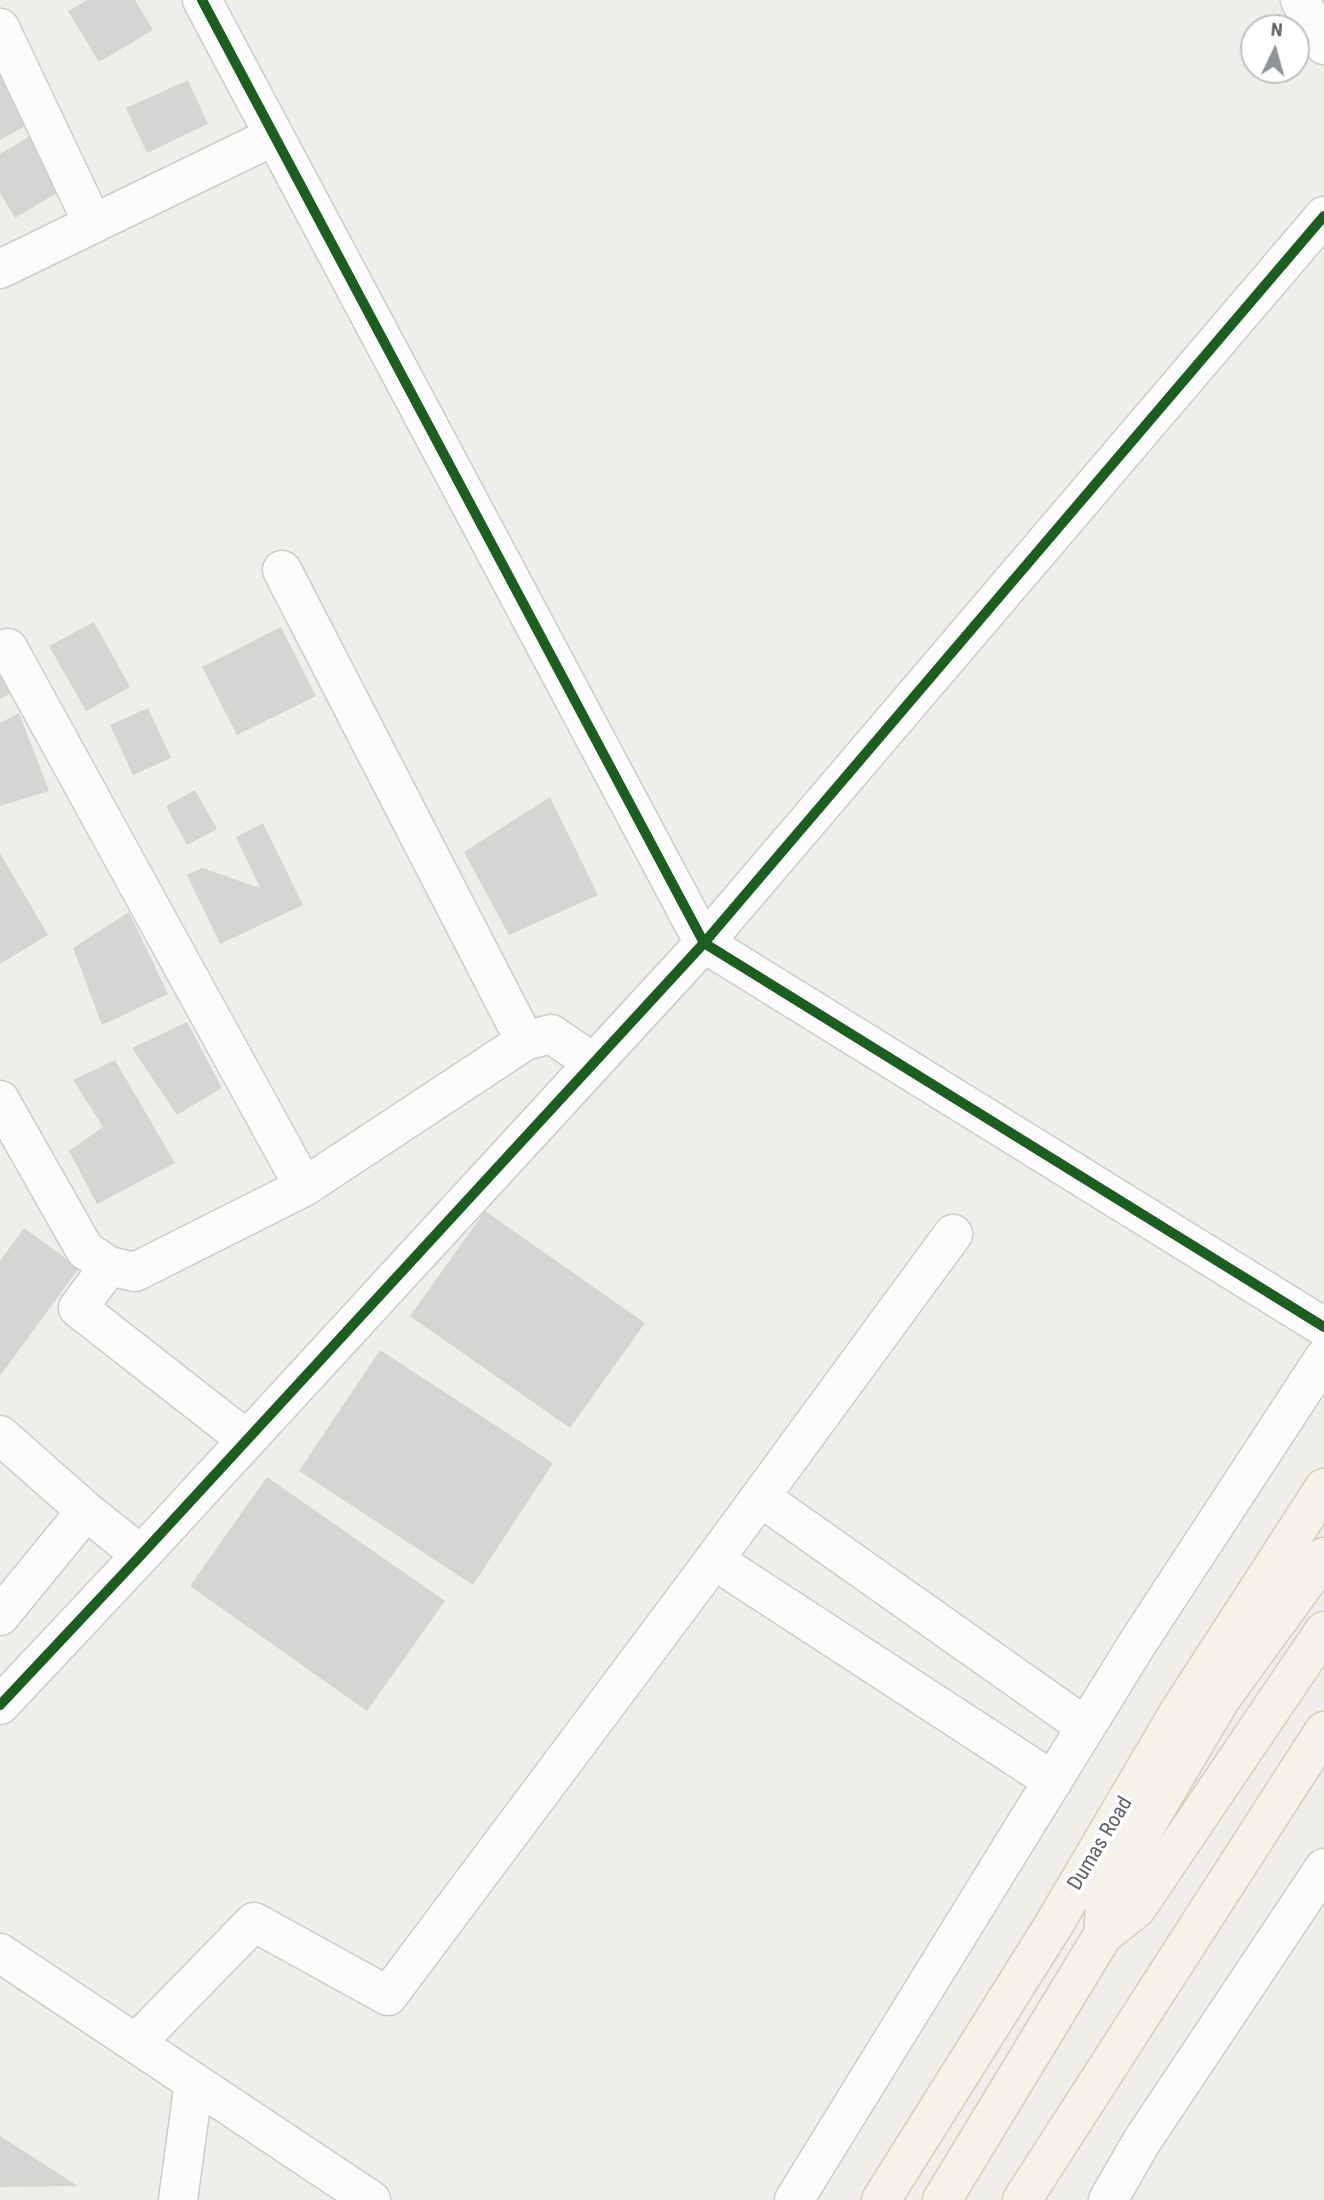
<!DOCTYPE html>
<html>
<head>
<meta charset="utf-8">
<style>
	body { margin:0 }
	#map { position:relative; width:1324px; height:2200px; overflow:hidden; background:#efeeea; font-family:"Roboto Condensed",sans-serif }
	canvas { display:block }
	.north { position:absolute; left:1240px; top:14px; width:70px; height:70px; box-sizing:border-box; background:#fff; border:2px solid #bfc1c3; border-radius:50%; rotate:5deg; font-size:19px; font-weight:700; line-height:28px; text-align:center; color:#5f6368 }
	.north::after { content:''; display:block; margin:auto; width:24px; height:32px; background:#919496; clip-path:polygon(50% 0,100% 100%,50% 72%,0 100%) }
</style>
</head>
<body>
<div id="map">
<canvas width="1324" height="2200"></canvas>
<div class="north">N</div>
</div>
<script>
const ctx = document.querySelector('canvas').getContext('2d');
ctx.lineJoin = 'round';
function paint(path, color) {
  ctx.fillStyle = color;
  ctx.fill(path, 'evenodd');
}
function shape(rows) {
  const path = new Path2D();
  for (const r of rows) {
    path.moveTo(r[0], r[1]);
    for (let i = 2; i < r.length; i += 2) path.lineTo(r[i], r[i + 1]);
  }
  return path;
}
function stroke(path, color, width, dash) {
  ctx.strokeStyle = color;
  ctx.lineWidth = width;
  ctx.lineCap = dash ? 'butt' : 'round';
  ctx.setLineDash(dash || []);
  ctx.stroke(path);
}
function write(font, color, halo, rows, align = 'center') {
  ctx.font = font + ' "Roboto Condensed",sans-serif';
  ctx.lineWidth = 7;
  ctx.setLineDash([]);
  ctx.textBaseline = 'middle';
  ctx.strokeStyle = halo;
  ctx.fillStyle = color;
  for (const [text, x, y, turn = 0] of rows) {
    ctx.save();
    ctx.translate(x, y);
    ctx.rotate((+turn || 0) * Math.PI / 180);
    ctx.textAlign = isNaN(turn) ? turn : align;
    if (halo) ctx.strokeText(text, 0, 0);
    ctx.fillText(text, 0, 0);
    ctx.restore();
  }
}
const building = shape([
	[87,0,135,0,153,30,99,62,68,11],
	[0,71,29,124,0,140],
	[188,80,208,124,147,153,126,108],
	[30,136,62,190,15,218,0,193,0,154],
	[94,622,130,687,86,711,49,646],
	[281,627,316,696,237,735,202,667],
	[0,664,14,691,0,699],
	[148,708,171,758,133,775,110,725],
	[19,713,49,791,0,806,0,723],
	[195,790,217,829,187,845,166,806],
	[550,797,598,895,509,935,464,852],
	[263,823,303,905,220,944,187,875,202,868,260,888,236,837],
	[0,853,48,935,0,964],
	[129,912,168,994,102,1025,73,948],
	[187,1022,222,1088,177,1115,132,1048],
	[115,1060,175,1163,97,1204,69,1151,103,1127,73,1080],
	[485,1211,645,1323,570,1428,410,1316],
	[24,1228,79,1268,0,1376,0,1261],
	[380,1350,553,1463,473,1585,299,1471],
	[267,1477,445,1601,367,1711,190,1586],
	[0,2136,78,2186,0,2187]
]);
const minor = shape([
	[202,0,704,943,1324,1327],
	[1300,0,1324,45],
	[0,28,93,224],
	[0,269,274,136],
	[282,570,525,1041],
	[8,648,304,1187],
	[0,1100,85,1250,109,1266,135,1272,304,1187,525,1041,551,1034,594,1063],
	[109,1266,78,1308,247,1440],
	[0,1435,86,1511,141,1555],
	[760,1497,1086,1727],
	[714,1560,1053,1781],
	[0,1616,86,1511],
	[0,1705,141,1555,704,943,1324,216],
	[0,1953,371,2200],
	[136,2043,254,1922,388,1996,714,1560,953,1234],
	[178,2200,194,2082],
	[794,2200,1137,1644,1324,1358],
	[1108,2200,1142,2141,1324,1868]
]);
const major = shape([
	[1103,1935,1106,1893,1220,1700,1324,1557],
	[881,2200,1053,1926,1179,1712,1324,1488],
	[942,2200,1103,1935,1136,1909,1324,1631],
	[1022,2200,1324,1731]
]);
const cycleway = shape([
	[202,0,704,943,1324,1327],
	[0,1705,141,1555,704,943,1324,216]
]);
const streetNames = [
	["Dumas Road",1101,1844,-59]
];
paint(building, '#d6d5d3');
stroke(minor, '#cbcccc', 41);
stroke(major, '#d7ceb8', 41);
stroke(minor, '#fdfcfc', 38);
stroke(major, '#f4f2e9', 38);
stroke(cycleway, '#1b5e20', 10);
write('21px', '#5f6368', '#fff', streetNames);
</script>
</body>
</html>
